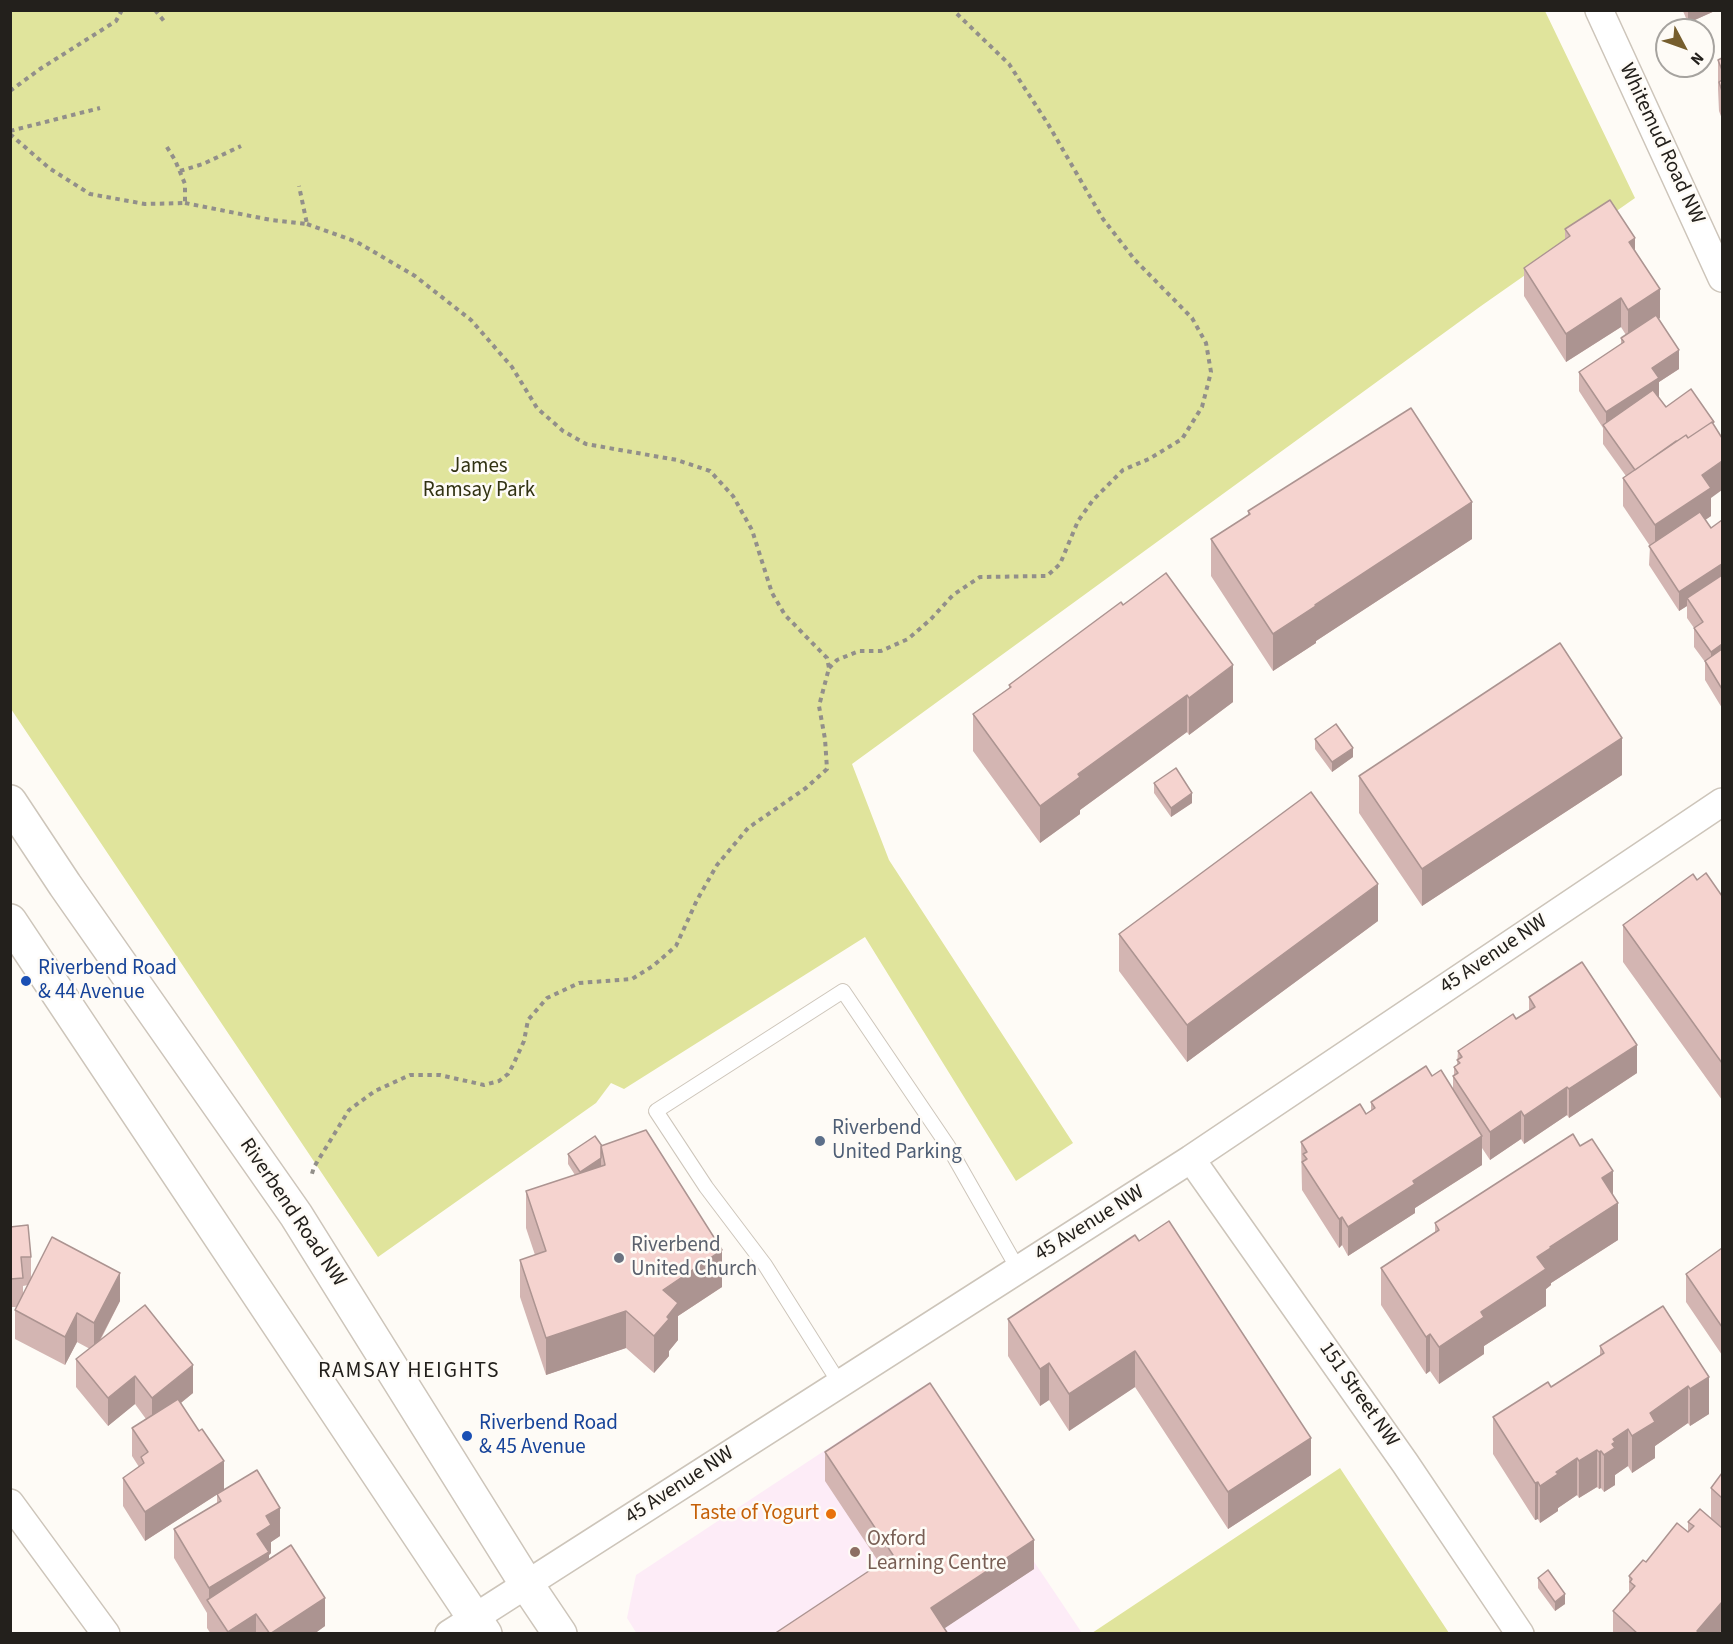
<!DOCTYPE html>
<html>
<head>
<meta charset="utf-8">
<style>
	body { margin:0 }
	#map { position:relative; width:1733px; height:1644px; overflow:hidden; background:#fefbf6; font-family:"Source Sans 3",sans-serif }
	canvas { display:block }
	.frame { position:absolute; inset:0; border:12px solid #23201c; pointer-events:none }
	.north { position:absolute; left:1655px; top:18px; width:60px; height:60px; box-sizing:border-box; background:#fefbf6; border:2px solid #a6a39f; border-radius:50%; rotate:131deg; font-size:16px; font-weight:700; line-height:24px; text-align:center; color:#23201c }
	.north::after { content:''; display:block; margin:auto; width:21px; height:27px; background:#765e2e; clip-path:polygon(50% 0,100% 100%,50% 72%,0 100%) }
</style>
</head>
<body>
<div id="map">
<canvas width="1733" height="1644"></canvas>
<div class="frame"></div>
<div class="north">N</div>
</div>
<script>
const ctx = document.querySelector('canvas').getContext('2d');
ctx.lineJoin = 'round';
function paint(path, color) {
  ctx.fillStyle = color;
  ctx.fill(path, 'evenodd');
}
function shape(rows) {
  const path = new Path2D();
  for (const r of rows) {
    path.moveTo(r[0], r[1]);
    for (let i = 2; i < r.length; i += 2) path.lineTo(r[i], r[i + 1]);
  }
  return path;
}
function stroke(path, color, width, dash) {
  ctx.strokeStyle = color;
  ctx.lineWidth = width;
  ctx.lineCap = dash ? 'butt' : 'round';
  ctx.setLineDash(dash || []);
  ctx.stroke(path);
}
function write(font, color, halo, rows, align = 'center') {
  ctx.font = font + ' "Source Sans 3",sans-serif';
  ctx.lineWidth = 5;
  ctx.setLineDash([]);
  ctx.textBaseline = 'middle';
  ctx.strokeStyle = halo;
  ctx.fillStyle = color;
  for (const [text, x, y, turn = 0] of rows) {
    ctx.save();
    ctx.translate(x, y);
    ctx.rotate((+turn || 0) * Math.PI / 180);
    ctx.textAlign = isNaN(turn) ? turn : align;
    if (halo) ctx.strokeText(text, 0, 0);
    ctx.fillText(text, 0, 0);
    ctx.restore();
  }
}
const commercial = shape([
	[918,1389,1082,1633,637,1634,627,1618,636,1575]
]);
const green = shape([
	[10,11,1545,11,1635,198,1481,306,852,764,889,860,1073,1143,1016,1181,865,937,624,1089,611,1083,596,1103,378,1257,11,709],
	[1340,1468,1449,1633,1092,1633]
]);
const path = shape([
	[155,10,164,21],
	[10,91,40,69,116,21,122,10],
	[10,131,100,108],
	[10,134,49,168,90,194,145,204,185,203,185,184,175,160,165,144],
	[180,171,203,164,241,146],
	[185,203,271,220,307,224,299,186],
	[307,224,357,242,415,276,471,320,512,367,537,408,563,431,586,444,677,460,710,471,733,496,752,530,772,593,785,615,827,658,829,668,819,706,825,739,827,769,806,788,748,828,717,865,697,900,676,946,653,966,632,979,579,983,547,998,528,1020,524,1041,513,1065,508,1074,499,1081,484,1085,440,1075,410,1075,375,1091,349,1110,314,1167,311,1177],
	[829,668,837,660,859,651,881,651,908,639,930,620,953,595,980,577,1047,576,1060,564,1078,521,1093,500,1123,470,1149,459,1182,439,1202,407,1211,372,1206,343,1192,318,1135,260,1103,219,1048,124,1009,64,953,10]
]);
const lane = shape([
	[840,1384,765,1265,706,1187,656,1111,843,991,948,1146,1018,1269]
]);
const street = shape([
	[1599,10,1722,278],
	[1191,1159,1405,1463,1520,1634],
	[10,1503,106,1634],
	[449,1634,1191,1159,1722,802]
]);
const secondary = shape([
	[10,802,65,885,296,1215,527,1585,560,1634],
	[10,921,485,1634]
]);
const wall = shape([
	[1680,10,1717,10,1688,23,1683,11,1680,12],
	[1722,58,1722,119,1719,111,1718,89,1718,60],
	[1565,229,1635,250,1660,318,1659,319,1679,369,1659,382,1658,397,1711,498,1711,516,1705,520,1711,528,1722,520,1722,708,1705,680,1705,662,1694,647,1694,628,1687,618,1687,606,1679,611,1649,565,1650,546,1623,506,1623,478,1626,476,1603,444,1603,428,1579,391,1579,372,1621,344,1621,338,1626,335,1621,327,1566,362,1524,296,1524,268,1565,239],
	[1248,511,1472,539,1316,641,1316,643,1273,671,1211,576,1211,539,1248,515],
	[1123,605,1233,702,1189,735,1187,732,1080,810,1080,814,1040,843,973,751,973,714,1009,688,1009,685],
	[1315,739,1353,757,1332,772,1315,749],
	[1622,775,1422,906,1359,813,1359,776],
	[1154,783,1192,803,1171,817,1154,793],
	[1697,880,1722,896,1722,1100,1623,962,1623,925],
	[1378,921,1187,1062,1119,971,1119,934],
	[1529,997,1637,1073,1569,1118,1567,1115,1524,1144,1521,1139,1490,1160,1482,1148,1482,1165,1415,1208,1415,1213,1348,1256,1342,1245,1339,1248,1302,1190,1301,1142,1366,1114,1371,1111,1371,1102,1432,1076,1453,1089,1453,1076,1454,1075,1454,1067,1457,1065,1458,1051,1516,1019,1529,1010],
	[602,1146,722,1287,678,1316,678,1340,669,1351,669,1356,654,1373,626,1348,546,1375,520,1297,520,1260,535,1255,526,1228,526,1191,575,1175,568,1164,568,1154],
	[1613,1195,1618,1240,1551,1283,1551,1285,1546,1289,1546,1306,1484,1346,1484,1354,1439,1384,1430,1371,1426,1374,1381,1305,1381,1268,1435,1232,1435,1223],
	[10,1227,31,1257,31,1279,120,1301,100,1341,193,1393,181,1403,224,1490,145,1541,123,1506,123,1478,139,1467,132,1456,132,1428,146,1419,135,1404,108,1426,76,1387,76,1359,90,1349,77,1342,65,1365,15,1339,15,1310,16,1307,10,1307],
	[28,1285,23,1294,23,1286],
	[1139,1241,1311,1475,1228,1529,1135,1387,1069,1431,1049,1400,1040,1406,1008,1356,1008,1319],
	[1722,1248,1722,1355,1686,1302,1686,1274],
	[1663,1306,1709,1414,1690,1426,1688,1423,1655,1446,1655,1458,1632,1473,1628,1466,1615,1475,1615,1485,1604,1492,1601,1488,1599,1489,1597,1487,1579,1498,1577,1495,1558,1508,1558,1511,1540,1523,1538,1519,1535,1520,1493,1454,1493,1417,1551,1387,1600,1355,1600,1346],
	[825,1452,1034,1569,944,1628,880,1564,825,1481],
	[1722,1473,1722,1630,1719,1634,1613,1634,1613,1611,1629,1593,1629,1576,1646,1562,1688,1532,1688,1522,1711,1518,1711,1488],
	[217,1494,280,1536,271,1542,271,1553,269,1555,269,1560,325,1626,314,1634,211,1634,207,1628,207,1613,174,1558,174,1529,217,1503],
	[1538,1578,1565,1604,1555,1611,1538,1588]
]);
const shadedWall = shape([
	[1688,10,1717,10,1688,23],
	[1635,238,1635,266,1629,242],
	[1660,289,1660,318,1628,338,1628,310],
	[1621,298,1621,327,1566,362,1566,334],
	[1679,350,1679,369,1659,382,1659,397,1606,428,1606,412,1652,368],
	[1722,461,1722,490,1711,498,1711,516,1655,554,1655,525,1702,475],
	[1472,502,1472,539,1316,641,1316,643,1273,671,1273,634,1315,605],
	[1722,564,1722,583,1687,598,1687,606,1679,611,1679,592],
	[1722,644,1722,663,1711,671,1711,652],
	[1233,665,1233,702,1189,735,1189,698],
	[1187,695,1187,732,1080,810,1080,814,1040,843,1040,806,1078,774],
	[1622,738,1622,775,1422,906,1422,869],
	[1353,748,1353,757,1332,772,1332,762],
	[1192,793,1192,803,1171,817,1171,808],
	[1378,884,1378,921,1187,1062,1187,1025],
	[1637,1045,1637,1073,1569,1118,1569,1089],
	[1567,1087,1567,1115,1524,1144,1524,1116],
	[1521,1111,1521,1139,1490,1160,1490,1132],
	[1482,1136,1482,1165,1415,1208,1415,1213,1348,1256,1348,1227,1413,1181],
	[601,1158,601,1168,580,1181,580,1172],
	[1613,1171,1613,1206,1618,1203,1618,1240,1551,1283,1551,1285,1546,1289,1546,1306,1484,1346,1484,1354,1439,1384,1439,1347,1481,1312,1537,1257,1550,1247,1602,1178],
	[1342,1217,1342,1245,1339,1248,1339,1219],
	[722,1250,722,1287,678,1316,678,1340,669,1351,669,1356,654,1373,654,1336,663,1290],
	[120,1273,120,1301,94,1351,94,1323],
	[626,1311,626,1348,546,1375,546,1338],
	[77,1313,77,1342,65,1365,65,1337],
	[1430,1334,1430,1371,1426,1374,1426,1337],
	[1135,1351,1135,1387,1069,1431,1069,1394],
	[1049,1363,1049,1400,1040,1406,1040,1369],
	[193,1365,193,1393,152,1426,152,1398],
	[135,1376,135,1404,108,1426,108,1398],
	[1709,1377,1709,1414,1690,1426,1690,1389],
	[1688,1386,1688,1423,1655,1446,1655,1458,1632,1473,1632,1436,1650,1413],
	[1628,1429,1628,1466,1615,1475,1615,1485,1604,1492,1604,1455,1613,1439],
	[1311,1438,1311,1475,1228,1529,1228,1492],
	[1597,1450,1597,1487,1579,1498,1579,1461],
	[1601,1451,1601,1488,1599,1489,1599,1452],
	[1577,1458,1577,1495,1558,1508,1558,1511,1540,1523,1540,1486,1556,1472],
	[224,1461,224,1490,145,1541,145,1512],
	[1538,1482,1538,1519,1535,1520,1535,1483],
	[280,1508,280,1536,271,1542,271,1553,269,1555,269,1581,209,1603,209,1588,257,1534,266,1516],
	[1034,1540,1034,1569,936,1634,931,1608],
	[1565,1594,1565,1604,1555,1611,1555,1602],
	[325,1598,325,1626,314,1634,270,1634],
	[1722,1602,1722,1630,1719,1634,1697,1634,1697,1631],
	[256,1614,256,1634,228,1634,228,1632]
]);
const building = shape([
	[1722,58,1722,70,1718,60,1722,58],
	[1722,80,1722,91,1719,82,1722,80],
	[1610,200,1635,238,1629,242,1660,289,1628,310,1621,298,1566,334,1524,268,1570,236,1565,229,1610,200],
	[1656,315,1679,350,1652,368,1659,378,1606,412,1579,372,1624,342,1621,338,1656,315],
	[1691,389,1714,422,1712,423,1712,422,1688,438,1686,435,1677,441,1676,441,1635,470,1603,425,1653,390,1666,407,1691,389],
	[1411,408,1472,502,1315,605,1316,606,1273,634,1211,539,1250,514,1248,511,1411,408],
	[1712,422,1722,438,1722,461,1702,475,1711,488,1655,525,1623,478,1686,435,1688,438,1712,422],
	[1700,512,1711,528,1722,520,1722,564,1679,592,1649,546,1700,512],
	[1166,573,1233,665,1189,698,1187,695,1078,774,1080,777,1040,806,973,714,1011,687,1009,685,1121,602,1123,605,1166,573],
	[1722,575,1722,644,1711,652,1694,628,1703,622,1687,598,1722,575],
	[1560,643,1622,738,1422,869,1359,776,1560,643],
	[1722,649,1722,689,1705,661,1722,649],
	[1336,724,1353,748,1332,762,1315,739,1336,724],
	[1176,768,1192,793,1171,808,1154,783,1176,768],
	[1311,792,1378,884,1187,1025,1119,934,1311,792],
	[1706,873,1722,896,1722,1063,1623,925,1693,874,1697,880,1706,873],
	[1582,962,1637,1045,1569,1089,1567,1087,1524,1116,1521,1111,1490,1132,1453,1076,1458,1073,1454,1067,1460,1063,1457,1060,1462,1057,1458,1051,1513,1014,1516,1019,1535,1007,1529,997,1582,962],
	[1426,1066,1432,1076,1441,1070,1482,1136,1413,1181,1415,1184,1348,1227,1342,1217,1339,1219,1302,1162,1307,1159,1303,1154,1307,1152,1301,1142,1360,1104,1366,1114,1375,1108,1371,1102,1426,1066],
	[646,1130,722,1250,663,1290,678,1303,667,1317,669,1319,654,1336,626,1311,546,1338,520,1260,546,1251,526,1191,605,1165,601,1146,646,1130],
	[1573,1134,1580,1146,1592,1139,1613,1171,1602,1178,1618,1203,1550,1247,1551,1248,1537,1257,1546,1269,1481,1312,1484,1317,1439,1347,1430,1334,1426,1337,1381,1268,1439,1230,1435,1223,1573,1134],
	[595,1136,602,1146,601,1146,601,1158,580,1172,568,1154,595,1136],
	[1169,1221,1311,1438,1228,1492,1135,1351,1069,1394,1049,1363,1040,1369,1008,1319,1135,1235,1139,1241,1169,1221],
	[28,1225,31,1257,21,1257,23,1278,10,1279,10,1227,28,1225],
	[52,1237,120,1273,94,1323,77,1313,65,1337,15,1310,52,1237],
	[1722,1248,1722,1327,1686,1274,1722,1248],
	[145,1305,193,1365,152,1398,135,1376,108,1398,76,1359,145,1305],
	[1663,1306,1709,1377,1690,1389,1688,1386,1650,1413,1655,1422,1632,1436,1628,1429,1613,1439,1615,1442,1612,1444,1615,1448,1604,1455,1601,1451,1599,1452,1597,1450,1579,1461,1577,1458,1556,1472,1558,1474,1540,1486,1538,1482,1535,1483,1493,1417,1548,1382,1551,1387,1604,1353,1600,1346,1663,1306],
	[930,1383,1034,1540,931,1608,948,1634,774,1634,893,1555,825,1452,930,1383],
	[178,1399,199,1431,202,1429,224,1461,145,1512,123,1478,144,1463,141,1457,148,1452,132,1428,178,1399],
	[257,1470,280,1508,266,1516,271,1525,257,1534,269,1552,209,1588,174,1529,221,1501,217,1494,257,1470],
	[1722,1473,1722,1498,1711,1488,1722,1473],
	[1700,1509,1722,1528,1722,1602,1697,1631,1700,1634,1638,1634,1613,1611,1635,1586,1630,1582,1632,1579,1629,1576,1643,1560,1646,1562,1677,1523,1688,1532,1694,1526,1688,1522,1700,1509],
	[291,1545,325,1598,270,1634,256,1614,228,1632,207,1600,291,1545],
	[1548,1570,1565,1594,1555,1602,1538,1578,1548,1570]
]);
const markers = [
	[26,981,6,"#1a4fb4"],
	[820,1141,6,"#5c6f8a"],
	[619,1258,6,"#6b7280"],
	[467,1436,6,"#1a4fb4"],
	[831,1514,6,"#e8710a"],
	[855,1552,6,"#8d6e63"]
];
const streetNames = [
	["Whitemud Road NW",1661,144,65],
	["45 Avenue NW",1494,955,-34],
	["Riverbend Road NW",292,1213,56],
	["45 Avenue NW",1090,1224,-32],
	["151 Street NW",1358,1395,55],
	["45 Avenue NW",680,1486,-33]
];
const parkNames = [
	["James",479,467],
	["Ramsay Park",479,491]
];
const transitNames = [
	["Riverbend Road",38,969],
	["& 44 Avenue",38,993],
	["Riverbend Road",479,1424],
	["& 45 Avenue",479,1448]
];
const serviceNames = [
	["Riverbend",832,1129],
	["United Parking",832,1153]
];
const worshipNames = [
	["Riverbend",631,1246],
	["United Church",631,1270]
];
const foodNames = [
	["Taste of Yogurt",819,1514]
];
const educationNames = [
	["Oxford",867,1540],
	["Learning Centre",867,1564]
];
const neighbourhoodNames = [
	["RAMSAY HEIGHTS",409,1372]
];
paint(commercial, '#fdecf7');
paint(green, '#e0e49c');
stroke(lane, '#cdc5ba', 16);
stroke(street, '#cdc5ba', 30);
stroke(secondary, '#cdc5ba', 36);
stroke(path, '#928f8a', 4, [4.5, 4.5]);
stroke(lane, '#fff', 14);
stroke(street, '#fff', 27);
stroke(secondary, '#fff', 33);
paint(wall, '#d3b5b2');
paint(shadedWall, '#ac9491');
paint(building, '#f5d3cf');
stroke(building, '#ac9491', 1.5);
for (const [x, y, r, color] of markers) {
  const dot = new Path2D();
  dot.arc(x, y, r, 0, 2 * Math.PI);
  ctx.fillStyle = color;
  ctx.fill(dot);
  stroke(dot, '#fefbf6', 2);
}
write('21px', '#23201c', '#fefbf6', streetNames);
write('21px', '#313212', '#fefbf6', parkNames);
write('21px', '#164399', '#fefbf6', transitNames, 'left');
write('21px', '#4e5e75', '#fefbf6', serviceNames, 'left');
write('21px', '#5b616d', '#fefbf6', worshipNames, 'left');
write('21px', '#c56008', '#fefbf6', foodNames, 'right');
write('21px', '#785e54', '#fefbf6', educationNames, 'left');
ctx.letterSpacing = '1.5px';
write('22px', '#23201c', '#fefbf6', neighbourhoodNames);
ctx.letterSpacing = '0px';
</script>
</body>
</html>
